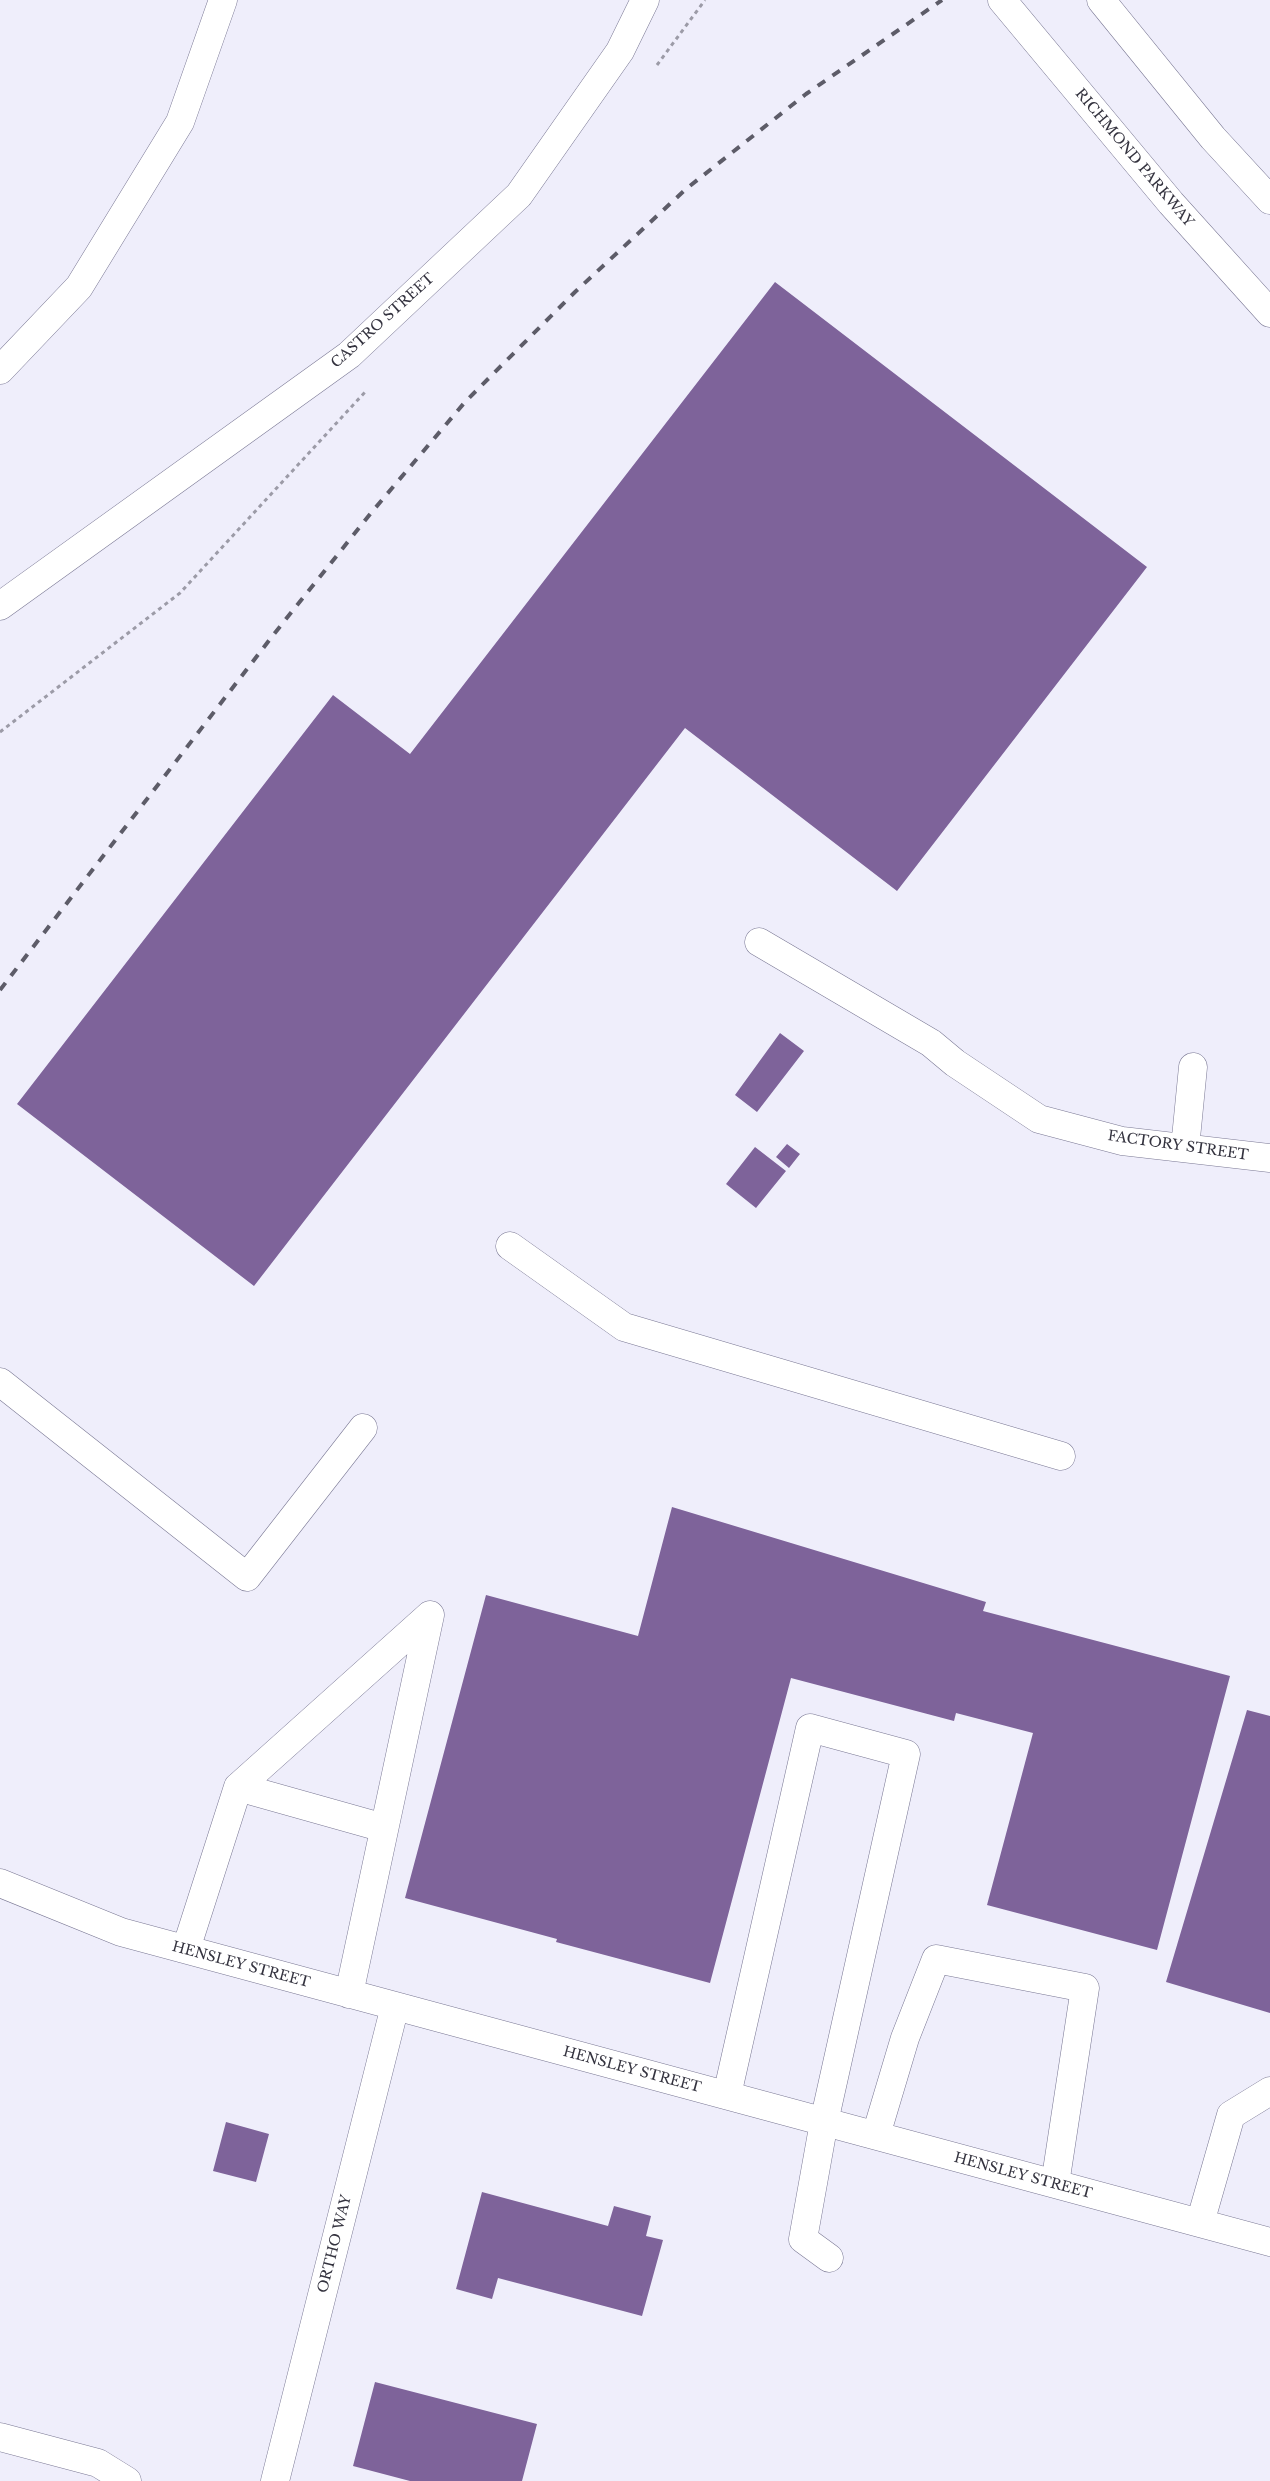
<!DOCTYPE html>
<html>
<head>
<meta charset="utf-8">
<style>
	body { margin:0 }
	canvas { display:block; background:#efeefb }
</style>
</head>
<body>
<canvas width="1270" height="2481"></canvas>
<script>
const ctx = document.querySelector('canvas').getContext('2d');
ctx.lineJoin = 'round';
function paint(path, color) {
  ctx.fillStyle = color;
  ctx.fill(path, 'evenodd');
}
function shape(rows) {
  const path = new Path2D();
  for (const r of rows) {
    path.moveTo(r[0], r[1]);
    for (let i = 2; i < r.length; i += 2) path.lineTo(r[i], r[i + 1]);
  }
  return path;
}
function stroke(path, color, width, dash) {
  ctx.strokeStyle = color;
  ctx.lineWidth = width;
  ctx.lineCap = dash ? 'butt' : 'round';
  ctx.setLineDash(dash || []);
  ctx.stroke(path);
}
function write(font, color, halo, rows, align = 'center') {
  ctx.font = font + ' "Libre Baskerville",serif';
  ctx.lineWidth = 5;
  ctx.setLineDash([]);
  ctx.textBaseline = 'middle';
  ctx.strokeStyle = halo;
  ctx.fillStyle = color;
  for (const [text, x, y, turn = 0] of rows) {
    ctx.save();
    ctx.translate(x, y);
    ctx.rotate((+turn || 0) * Math.PI / 180);
    ctx.textAlign = isNaN(turn) ? turn : align;
    if (halo) ctx.strokeText(text, 0, 0);
    ctx.fillText(text, 0, 0);
    ctx.restore();
  }
}
const building = shape([
	[775,282,1147,567,897,891,685,728,254,1286,17,1104,333,695,410,754],
	[780,1033,804,1051,757,1112,735,1095],
	[787,1144,800,1154,789,1168,776,1157],
	[755,1147,786,1171,756,1208,726,1184],
	[672,1507,986,1602,983,1611,1230,1676,1157,1950,987,1905,1033,1733,956,1713,954,1721,791,1678,710,1983,556,1942,557,1939,405,1898,486,1595,638,1636],
	[1247,1710,1270,1716,1270,2013,1166,1982],
	[226,2122,269,2134,256,2182,213,2171],
	[482,2192,608,2226,614,2206,651,2216,646,2236,663,2240,642,2316,498,2278,492,2299,456,2289],
	[375,2382,537,2424,522,2481,410,2481,353,2466]
]);
const path = shape([
	[657,65,705,0],
	[0,732,180,593,366,391]
]);
const minor = shape([
	[759,942,931,1043,955,1063,1039,1119,1122,1141,1270,1158],
	[1185,1148,1193,1067],
	[510,1246,624,1327,1061,1456],
	[0,1382,247,1577,363,1428],
	[238,1787,384,1828],
	[0,1883,121,1932,1270,2242],
	[186,1949,238,1787,430,1615,349,1994],
	[727,2095,810,1728,906,1754,824,2122,803,2239,829,2258],
	[876,2135,905,2038,936,1959,1085,1988,1055,2184],
	[1200,2223,1231,2115,1270,2091],
	[0,2437,98,2463,127,2481],
	[275,2481,395,2006]
]);
const major = shape([
	[0,370,79,287,180,122,223,0],
	[0,606,349,355,519,195,620,51,645,0]
]);
const highway = shape([
	[1002,0,1171,203,1270,313],
	[1101,0,1213,138,1270,200]
]);
const rail = shape([
	[0,990,274,634,371,513,465,402,575,292,686,189,806,94,942,0]
]);
const streetNames = [
	["RICHMOND PARKWAY",1134,158,50],
	["CASTRO STREET",383,321,-42],
	["FACTORY STREET",1178,1146,8],
	["HENSLEY STREET",241,1965,15],
	["HENSLEY STREET",632,2070,15],
	["HENSLEY STREET",1023,2176,15],
	["ORTHO WAY",335,2244,-76]
];
paint(building, '#7e639a');
stroke(minor, '#7a7894', 29);
stroke(major, '#7a7894', 29);
stroke(highway, '#7a7894', 29);
stroke(path, '#9c9ba7', 3, [4, 4]);
stroke(minor, '#fff', 28);
stroke(major, '#fff', 28);
stroke(highway, '#fff', 28);
stroke(rail, '#5d5c68', 4, [9, 9]);
write('14px', '#34333f', '#fff', streetNames);
</script>
</body>
</html>
